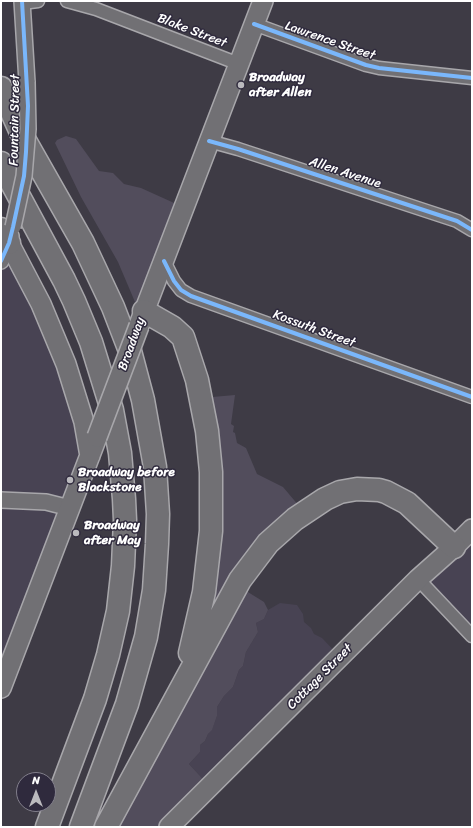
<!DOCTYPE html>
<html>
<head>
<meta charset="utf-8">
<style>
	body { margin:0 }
	#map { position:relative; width:473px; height:828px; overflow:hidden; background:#3e3b45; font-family:Sriracha,sans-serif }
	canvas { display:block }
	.frame { position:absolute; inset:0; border:2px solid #fff; pointer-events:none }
	.north { position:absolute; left:16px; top:772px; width:40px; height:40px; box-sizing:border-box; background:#2f2a3d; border:1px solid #827f8b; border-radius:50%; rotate:0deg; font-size:11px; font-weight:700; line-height:16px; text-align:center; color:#fff }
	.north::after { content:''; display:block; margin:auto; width:14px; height:18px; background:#bbbabe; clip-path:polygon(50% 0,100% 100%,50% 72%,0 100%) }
</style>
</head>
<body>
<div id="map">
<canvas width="473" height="828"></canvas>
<div class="frame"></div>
<div class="north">N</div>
</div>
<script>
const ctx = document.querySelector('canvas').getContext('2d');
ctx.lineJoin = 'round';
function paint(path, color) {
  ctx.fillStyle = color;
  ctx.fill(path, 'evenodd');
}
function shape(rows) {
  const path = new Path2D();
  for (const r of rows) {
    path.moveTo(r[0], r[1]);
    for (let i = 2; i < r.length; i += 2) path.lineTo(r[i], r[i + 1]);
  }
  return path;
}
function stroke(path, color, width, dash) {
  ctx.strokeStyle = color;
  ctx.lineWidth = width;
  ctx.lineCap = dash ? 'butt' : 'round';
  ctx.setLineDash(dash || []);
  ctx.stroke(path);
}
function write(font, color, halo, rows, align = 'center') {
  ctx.font = font + ' Sriracha,sans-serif';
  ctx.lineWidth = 3;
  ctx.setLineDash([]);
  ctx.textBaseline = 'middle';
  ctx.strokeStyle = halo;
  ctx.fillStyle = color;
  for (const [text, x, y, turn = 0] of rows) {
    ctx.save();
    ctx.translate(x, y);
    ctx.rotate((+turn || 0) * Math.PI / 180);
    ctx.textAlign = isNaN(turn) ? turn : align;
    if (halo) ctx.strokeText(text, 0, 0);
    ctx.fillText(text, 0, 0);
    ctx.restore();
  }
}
const built = shape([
	[1,229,93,448,1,697],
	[472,535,472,638,423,584],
	[280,603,297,605,303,614,304,622,311,628,314,634,322,638,344,661,213,790,189,764,200,752,200,745,205,741,208,734,212,729,217,716,217,707,224,696,233,687,239,670,243,666,246,652,258,632,256,623,264,619,268,610]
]);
const green = shape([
	[66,136,76,139,99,171,113,173,124,184,141,188,183,207,140,319,135,302,118,262,81,197,55,143,57,140],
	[235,395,231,424,234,426,233,432,235,433,237,443,246,448,257,474,283,487,305,513,243,589,264,602,268,610,264,619,256,623,258,632,246,652,243,666,239,670,233,687,224,696,217,707,217,716,212,730,208,734,205,741,200,745,200,752,189,764,213,790,177,827,116,827,207,628,201,398]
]);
const minor = shape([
	[67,1,96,9,239,64],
	[22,3,38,1],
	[254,24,366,65,379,68,472,78],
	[209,141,238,149,457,221,472,230],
	[164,261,174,281,181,290,191,296,472,397],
	[418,579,472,636]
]);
const tertiary = shape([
	[22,1,27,82],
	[1,261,11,236],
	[1,500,46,502,62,506,69,509]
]);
const primary = shape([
	[9,243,41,304,66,364,84,422,90,456],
	[139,325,263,1],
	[1,688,97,437],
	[169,827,418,579,454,547,472,529]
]);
const motorway = shape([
	[1,88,24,139,83,243,113,307,130,351,143,400,155,467,158,514,157,544,154,590,146,637,127,704,81,827],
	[1,163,64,280,74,301,91,342,112,410,120,453,124,499,125,520,123,566,118,611,108,655,95,699,47,827],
	[1,229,9,243],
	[144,311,172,327,183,337,197,380,207,431,211,472,211,531,204,592,190,653],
	[106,827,240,580,268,543,295,519,325,499,340,492,357,489,379,490,386,492,407,503,454,547]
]);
const tertiaryBridge = shape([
	[13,227,24,176,26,152,28,129,27,82]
]);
const primaryBridge = shape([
	[97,437,139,326]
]);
const cycleway = shape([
	[254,24,366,65,379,68,472,78],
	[209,141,238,149,457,221,472,230],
	[1,261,9,243,13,227,24,176,26,152,28,106,22,1],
	[164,261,174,281,181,290,191,296,472,397]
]);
const markers = [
	[241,85,4,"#bbbabe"],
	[70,480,4,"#bbbabe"],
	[76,533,4,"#bbbabe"]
];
const streetNames = [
	["Blake Street",192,31,21],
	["Lawrence Street",330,41,19],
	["Fountain Street",15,120,-89],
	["Allen Avenue",345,173,18],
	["Kossuth Street",314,329,20],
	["Broadway",132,344,-70],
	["Cottage Street",320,677,-45]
];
const poiNames = [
	["Broadway",249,78],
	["after Allen",249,93],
	["Broadway before",78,473],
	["Blackstone",78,488],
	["Broadway",84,526],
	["after May",84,541]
];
paint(built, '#484353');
paint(green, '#524d5c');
stroke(minor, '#a8a7ab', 15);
stroke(tertiary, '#a8a7ab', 18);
stroke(primary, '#a8a7ab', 22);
stroke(motorway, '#a8a7ab', 25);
stroke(minor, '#717074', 12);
stroke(tertiary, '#717074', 15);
stroke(primary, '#717074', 19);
stroke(motorway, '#717074', 22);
stroke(tertiaryBridge, '#a8a7ab', 18, []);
stroke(primaryBridge, '#a8a7ab', 22, []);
stroke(tertiaryBridge, '#717074', 15);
stroke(primaryBridge, '#717074', 19);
stroke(cycleway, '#7ab7fb', 4);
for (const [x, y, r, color] of markers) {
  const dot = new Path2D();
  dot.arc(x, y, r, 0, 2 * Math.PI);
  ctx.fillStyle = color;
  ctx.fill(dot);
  stroke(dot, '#2f2a3d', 1.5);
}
write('13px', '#fff', '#2f2a3d', streetNames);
write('bold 13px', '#fff', '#2f2a3d', poiNames, 'left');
</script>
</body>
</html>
